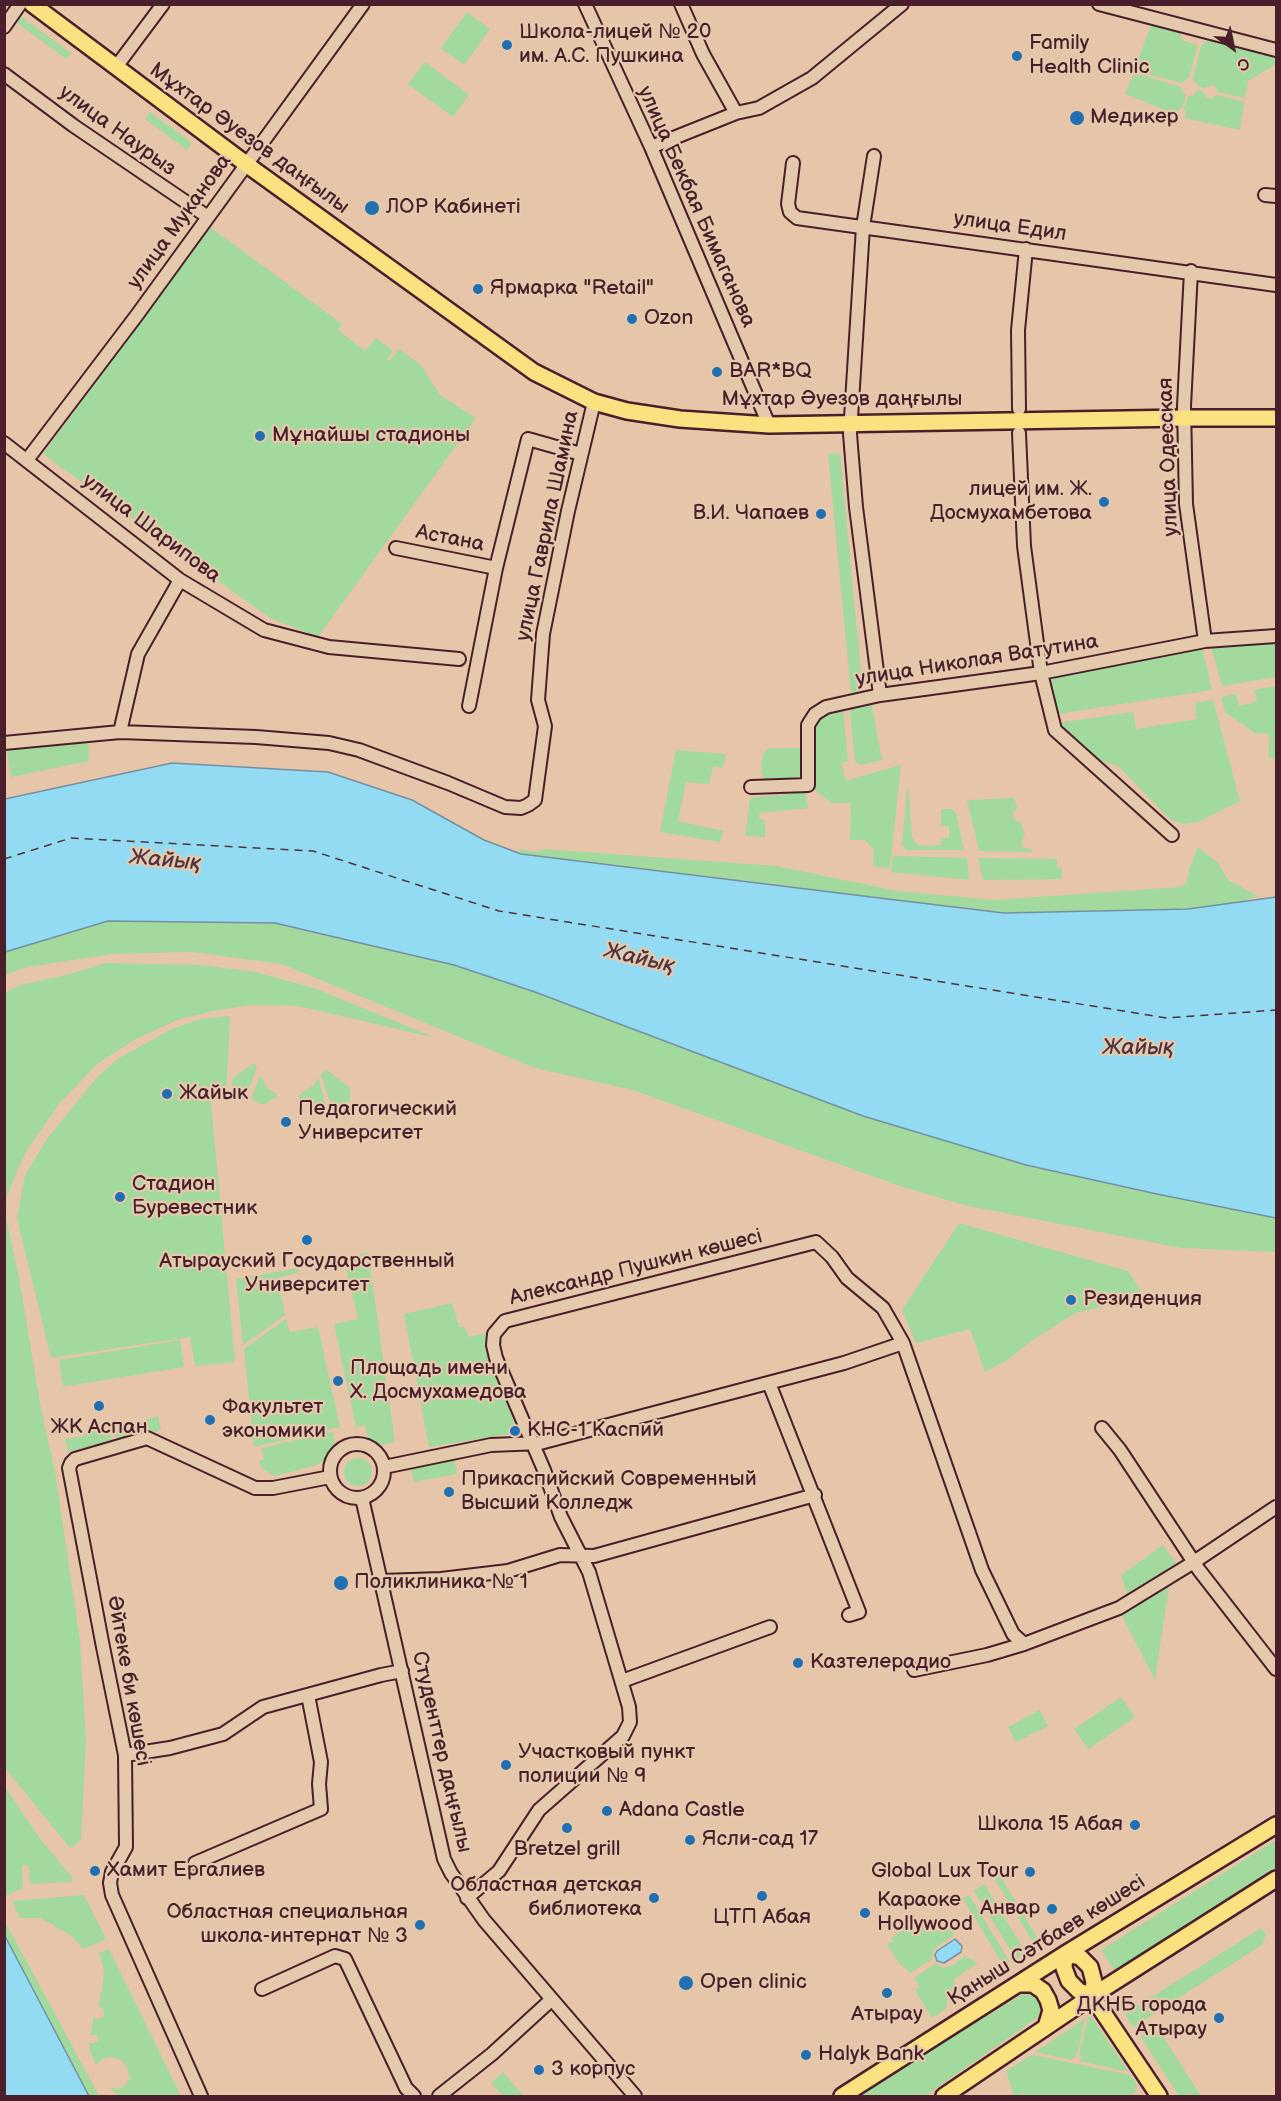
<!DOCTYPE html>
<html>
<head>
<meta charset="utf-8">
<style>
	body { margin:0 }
	#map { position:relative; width:1281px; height:2101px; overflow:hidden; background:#e7c5a8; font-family:"Balsamiq Sans",sans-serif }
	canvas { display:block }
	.frame { position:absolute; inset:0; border:6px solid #4a1f2b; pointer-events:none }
	.north { position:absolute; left:1203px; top:18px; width:60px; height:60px; -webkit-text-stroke:4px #e4c9ac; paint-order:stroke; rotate:147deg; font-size:16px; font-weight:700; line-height:24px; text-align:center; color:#4a1f2b }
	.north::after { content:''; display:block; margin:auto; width:21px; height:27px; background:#4a1f2b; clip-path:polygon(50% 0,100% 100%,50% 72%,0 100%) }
</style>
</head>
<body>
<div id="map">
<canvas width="1281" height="2101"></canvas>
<div class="frame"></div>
<div class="north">С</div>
</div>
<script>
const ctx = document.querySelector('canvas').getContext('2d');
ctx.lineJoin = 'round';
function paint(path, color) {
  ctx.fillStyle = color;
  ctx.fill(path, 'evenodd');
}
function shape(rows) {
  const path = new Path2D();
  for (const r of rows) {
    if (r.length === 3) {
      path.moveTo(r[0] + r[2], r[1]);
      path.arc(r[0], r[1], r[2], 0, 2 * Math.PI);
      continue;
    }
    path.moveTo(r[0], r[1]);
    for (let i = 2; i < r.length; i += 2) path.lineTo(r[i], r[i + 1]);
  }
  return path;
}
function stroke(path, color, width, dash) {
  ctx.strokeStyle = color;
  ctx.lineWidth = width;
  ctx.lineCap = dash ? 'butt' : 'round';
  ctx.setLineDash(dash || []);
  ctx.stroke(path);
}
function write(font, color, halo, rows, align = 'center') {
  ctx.font = font + ' "Balsamiq Sans",sans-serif';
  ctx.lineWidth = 4.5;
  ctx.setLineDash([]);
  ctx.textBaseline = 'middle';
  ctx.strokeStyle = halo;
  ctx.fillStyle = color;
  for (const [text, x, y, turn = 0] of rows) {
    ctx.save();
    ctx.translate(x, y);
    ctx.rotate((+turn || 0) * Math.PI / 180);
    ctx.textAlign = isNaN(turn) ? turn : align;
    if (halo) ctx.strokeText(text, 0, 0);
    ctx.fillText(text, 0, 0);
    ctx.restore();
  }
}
const green = shape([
	[467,12,490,29,464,65,441,48],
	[20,16,71,53,66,59,16,22],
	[1151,25,1182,33,1181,40,1198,45,1189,77,1182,83,1140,72,1136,66],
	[1208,40,1276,57,1276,64,1248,81,1245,98,1218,92,1215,86,1212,85,1204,88,1199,87,1193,79,1201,46],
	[425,62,469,95,453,117,408,84],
	[1139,74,1181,87,1183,93,1186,95,1182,107,1177,112,1178,115,1125,94,1132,77],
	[1198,90,1204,92,1206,97,1210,99,1217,95,1244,102,1240,130,1184,118,1187,114,1184,109,1188,96,1192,96],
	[150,112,192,143,187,150,145,119],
	[210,227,342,324,338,330,365,351,376,338,393,351,387,359,389,361,399,349,422,366,440,395,476,418,318,637,270,618,43,454],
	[840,453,863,693,851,694,828,454],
	[1276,642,1276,677,1222,686,1211,646],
	[1202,647,1212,690,1057,714,1049,675],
	[1276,686,1276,760,1268,757,1270,738,1267,733,1256,734,1225,712,1221,697,1236,694,1239,706,1257,702,1254,690],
	[1213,700,1240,801,1198,822,1184,824,1171,820,1117,765,1099,761,1057,723,1133,712,1136,729,1197,719,1195,703],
	[871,702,882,760,860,765,855,761,850,710,852,707],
	[843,708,848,761,841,763,846,781,901,765,890,868,873,866,874,850,865,840,850,840,851,803,831,803,813,788,812,729,814,721,826,712],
	[88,740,89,761,11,777,7,750],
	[769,748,801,748,801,772,800,776,796,779,768,781,764,778,761,773,763,754],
	[676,750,726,754,723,768,713,766,709,784,686,782,678,821,723,831,720,842,660,832],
	[908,782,912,838,919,846,941,845,942,838,949,838,949,826,941,826,941,809,952,809,956,813,964,850,906,850,902,845],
	[806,792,808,808,759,813,759,819,765,820,765,837,745,836,750,798],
	[1014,798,1017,808,1013,813,1013,816,1015,820,1020,822,1025,833,1021,844,1024,848,1031,849,1032,852,979,851,967,800],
	[1198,847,1218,863,1228,880,1258,896,1234,904,1188,909,1004,913,522,854,519,851,519,849,538,852,543,849,776,866,897,891,994,900,1180,887,1187,883,1189,869],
	[893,856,967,858,969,880,891,872],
	[978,858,1057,859,1057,868,1062,868,1062,879,983,880],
	[108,921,275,923,454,965,535,992,863,1116,1026,1165,1157,1194,1276,1218,1276,1252,1181,1248,964,1205,900,1186,633,1090,535,1068,282,964,193,952,113,954,27,967,5,975,5,952],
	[106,963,202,965,255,972,314,988,436,1038,298,1006,250,1005,213,1011,177,1020,134,1040,97,1064,59,1104,27,1150,17,1171,7,1196,6,1217,19,1277,41,1409,55,1471,80,1641,86,1740,81,1840,70,1848,5,1768,4,993,21,985,66,975],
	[230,1016,226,1095,210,1092,235,1362,195,1366,190,1337,51,1358,17,1218,25,1175,47,1139,98,1076,119,1058,170,1030,200,1019],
	[254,1063,257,1067,245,1099,230,1096,233,1078],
	[326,1069,350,1088,350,1102,331,1105,321,1075],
	[260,1075,267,1088,277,1094,276,1098,270,1100,265,1105,251,1100],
	[318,1078,326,1106,309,1108,307,1104,300,1101,299,1095,314,1085],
	[959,1223,1128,1271,1145,1297,1075,1313,1031,1341,1009,1359,985,1372,970,1329,916,1343,902,1310],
	[368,1252,395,1442,381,1445,368,1439,365,1425,356,1427,334,1324,358,1319,345,1264,320,1268,319,1265],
	[298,1268,299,1272,277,1278,285,1315,243,1345,236,1279],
	[452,1303,459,1327,465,1327,469,1337,486,1333,515,1426,508,1428,509,1434,429,1447,404,1314],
	[286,1319,290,1332,318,1327,340,1427,254,1447,244,1349],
	[180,1340,184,1367,63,1387,59,1360],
	[158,1416,161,1430,117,1440,115,1432,122,1429,123,1425,140,1421,140,1422],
	[99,1430,102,1433,110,1433,112,1441,68,1452,65,1439,83,1436,83,1434],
	[333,1432,335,1445,323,1461,316,1465,275,1476,264,1470,261,1466,259,1461,264,1460,262,1448],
	[358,1472,14],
	[454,1460,457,1474,414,1482,411,1468],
	[1163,1545,1176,1563,1128,1597,1121,1575],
	[1169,1587,1155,1680,1121,1614],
	[1121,1697,1135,1717,1088,1749,1074,1729],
	[1040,1710,1048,1726,1016,1742,1008,1727],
	[5,1787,41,1840,72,1877,72,1882,30,1884,29,1866,22,1865,23,1888,5,1896],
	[1276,1840,1276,1870,1115,1971,1101,1950],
	[999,1874,1040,1942,1035,1945,994,1878],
	[984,1884,1026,1953,1016,1959,974,1891],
	[84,1895,106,1939,83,1949,72,1936,41,1918,20,1918,12,1901],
	[969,1895,1010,1962,1004,1966,963,1899],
	[921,1919,930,1932,947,1922,954,1925,954,1935,934,1949,932,1959,910,1973,903,1965,901,1966,887,1945,893,1941,891,1938],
	[4,1920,54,2012,99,2096,89,2096,5,1936],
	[1261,1928,1266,1935,1262,1945,1133,2027,1125,2014],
	[109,1949,181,2096,119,2096,110,2088,119,2089,126,2085,130,2078,127,2067,121,2060,112,2057,102,2059,96,2065,90,2051,89,2042,92,2044,98,2041,97,2034,90,2035,94,2016,97,2019,102,2018,105,2015,102,2008,98,2006,102,1990,104,1971,99,1953],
	[965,1956,978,1963,953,1980,960,1992,947,2000,947,2008,932,2018,915,1990,920,1988,914,1978,936,1963,940,1967,945,1967,951,1966],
	[1026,1992,1031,1993,1039,2000,1041,2011,1037,2018,925,2096,857,2096],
	[1091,2016,1129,2072,1080,2061,1082,2056,1079,2055,1088,2017],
	[1085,2019,1077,2055,1071,2060,1035,2052],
	[1152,2029,1156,2029,1160,2032,1201,2096,1179,2096,1140,2036],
	[1032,2055,1131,2075,1137,2085,1135,2093,1130,2096,1026,2096,1024,2094,1014,2096,1006,2071],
	[503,2072,523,2096,503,2096,491,2083]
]);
const water = shape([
	[172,763,328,772,412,800,484,840,521,854,896,900,1004,913,1188,909,1276,897,1276,1218,1157,1194,1026,1165,863,1116,535,992,454,965,275,923,108,921,5,952,5,799,172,763],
	[5,1936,89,2096,5,2096,5,1936],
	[955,1939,962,1946,961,1952,944,1963,937,1961,935,1955,937,1951,955,1939]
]);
const ferry = shape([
	[4,859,71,838,313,851,499,911,1167,1018,1276,1010]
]);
const minor = shape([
	[585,4,651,147,769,425],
	[681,4,703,54,736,113],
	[1099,4,1276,50],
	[4,27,20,4],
	[116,67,163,4],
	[4,74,74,126,208,217],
	[651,147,736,113,759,108,812,78,902,4],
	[874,156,863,227,850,434,856,507,880,695],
	[793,163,788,204,790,212,797,218,1276,285],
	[1265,195,1276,196],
	[1191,271,1184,406,1186,504,1205,641],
	[1019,409,1018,330,1026,249],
	[1019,433,1024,546,1041,673,1055,730,1172,835],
	[4,443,180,580,264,630,329,647,459,659],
	[27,460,137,315,363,4],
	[396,548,496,568],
	[469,706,496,568,528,439,581,454],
	[120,732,138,654,180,580],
	[4,743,120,732,256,737,329,743,359,750,448,783,505,807,521,808,528,805,535,800,545,726,538,700,543,634,568,511,594,402],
	[751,787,808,785,808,725,815,714,826,707,880,695,1041,673,1205,641,1276,636],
	[769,1383,859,1612,849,1615],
	[1102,1428,1120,1450,1199,1570,1276,1669],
	[357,1471,27],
	[384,1467,491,1445,540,1443,844,1363,903,1343],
	[362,1498,444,1859,451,1873,484,1920,635,2096],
	[381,1581,441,1579,508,1571,560,1555,594,1556,815,1495],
	[914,1670,987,1655,1024,1644],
	[622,1681,770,1627],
	[125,1755,170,1748,223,1734,263,1707,381,1675,402,1671],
	[195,1863,321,1809,319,1784,321,1762,308,1695],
	[467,1898,499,1871,539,1810,623,1736,630,1722,629,1707,589,1572,561,1517,544,1470,496,1358,493,1345,494,1334,505,1321,816,1242,832,1257,847,1278,883,1308,903,1343,982,1570,1013,1634,1024,1644,1119,1608,1194,1562,1276,1507],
	[262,1989,335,1956,345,1959,406,2088,414,2096],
	[201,2096,112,1895,110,1883,112,1872,126,1847,125,1755,103,1647,69,1468,71,1463,75,1459,147,1438,255,1488,273,1488,330,1477],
	[439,2096,492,2054,551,2000]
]);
const major = shape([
	[32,4,246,164,534,372,594,402,627,411,680,419,769,425,1184,418,1276,418],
	[1065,1954,1080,1957,1090,1967,1094,1982,1092,1996],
	[1065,1954,1064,1968,1069,1981,1079,1991,1092,1996],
	[1018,1984,1033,1984,1043,1991,1048,2000,1051,2010,1046,2027],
	[1092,1996,1159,2096],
	[842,2096,1065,1954,1276,1825],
	[944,2096,1092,1996,1276,1879]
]);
const markers = [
	[507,45,6,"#1f6fb2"],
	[1017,56,6,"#1f6fb2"],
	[1077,118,8,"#1f6fb2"],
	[372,208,8,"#1f6fb2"],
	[478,289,6,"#1f6fb2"],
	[632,319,6,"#1f6fb2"],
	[717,372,6,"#1f6fb2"],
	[260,436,6,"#1f6fb2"],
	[1104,502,6,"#1f6fb2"],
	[821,514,6,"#1f6fb2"],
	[167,1094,6,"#1f6fb2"],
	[286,1122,6,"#1f6fb2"],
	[120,1197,6,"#1f6fb2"],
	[307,1240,6,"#1f6fb2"],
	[1071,1300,6,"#1f6fb2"],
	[338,1381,6,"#1f6fb2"],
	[99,1406,6,"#1f6fb2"],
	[210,1420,6,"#1f6fb2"],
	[515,1431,6,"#1f6fb2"],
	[449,1492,6,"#1f6fb2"],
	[341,1583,8,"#1f6fb2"],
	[798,1663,6,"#1f6fb2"],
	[506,1765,6,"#1f6fb2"],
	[607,1811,6,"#1f6fb2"],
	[1135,1825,6,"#1f6fb2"],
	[567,1828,6,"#1f6fb2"],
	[690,1840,6,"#1f6fb2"],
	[95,1871,6,"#1f6fb2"],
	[1030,1872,6,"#1f6fb2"],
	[762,1896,6,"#1f6fb2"],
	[654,1898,6,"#1f6fb2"],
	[1052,1909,6,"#1f6fb2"],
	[865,1913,6,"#1f6fb2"],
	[420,1925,6,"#1f6fb2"],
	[686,1983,8,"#1f6fb2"],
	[887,1993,6,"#1f6fb2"],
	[1219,2018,6,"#1f6fb2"],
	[806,2055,6,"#1f6fb2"],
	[539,2070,6,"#1f6fb2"]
];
const poiNames = [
	["Школа-лицей № 20",519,33],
	["им. А.С. Пушкина",519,57],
	["Family",1029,44],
	["Health Clinic",1029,68],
	["Медикер",1090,118],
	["ЛОР Кабинетi",386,208],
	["Ярмарка \"Retail\"",490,289],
	["Ozon",644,319],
	["BAR*BQ",729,372],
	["Мұнайшы стадионы",272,436],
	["лицей им. Ж.",1092,490,"right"],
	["Досмухамбетова",1092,514,"right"],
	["В.И. Чапаев",809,514,"right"],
	["Жайык",179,1094],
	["Педагогический",298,1110],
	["Университет",298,1134],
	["Стадион",132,1185],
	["Буревестник",132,1209],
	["Атырауский Государственный",307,1262,"center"],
	["Университет",307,1286,"center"],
	["Резиденция",1083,1300],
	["Площадь имени",350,1369],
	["Х. Досмухамедова",350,1393],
	["Факультет",222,1408],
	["экономики",222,1432],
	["ЖК Аспан",99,1428,"center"],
	["КНС-1 Каспий",527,1431],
	["Прикаспийский Современный",461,1480],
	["Высший Колледж",461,1504],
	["Поликлиника № 1",354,1583],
	["Казтелерадио",810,1663],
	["Участковый пункт",518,1753],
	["полиции № 9",518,1777],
	["Adana Сastle",619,1811],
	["Школа 15 Абая",1123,1825,"right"],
	["Ясли-сад 17",702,1840],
	["Bretzel grill",567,1850,"center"],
	["Хамит Ергалиев",107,1871],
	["Global Lux Tour",1018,1872,"right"],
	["Областная детская",642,1886,"right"],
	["библиотека",642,1910,"right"],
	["Караоке",877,1901],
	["Hollywood",877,1925],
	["Анвар",1040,1909,"right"],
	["Областная специальная",408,1913,"right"],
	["школа-интернат № 3",408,1937,"right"],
	["ЦТП Абая",762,1918,"center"],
	["Open clinic",700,1983],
	["ДКНБ города",1207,2006,"right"],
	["Атырау",1207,2030,"right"],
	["Атырау",887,2015,"center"],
	["Halyk Bank",818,2055],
	["3 корпус",551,2070]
];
const streetNames = [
	["улица Наурыз",117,131,36],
	["Мұхтар Әуезов даңғылы",249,139,36],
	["улица Бекбая Бимаганова",696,207,66],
	["улица Муканова",180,222,-54],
	["улица Едил",1010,227,8],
	["Мұхтар Әуезов даңғылы",842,400],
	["улица Одесская",1169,457,-92],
	["улица Гаврила Шамина",548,526,-78],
	["улица Шарипова",151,529,37],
	["Астана",450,539,11],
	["улица Николая Ватутина",977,661,-9],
	["Александр Пушкин көшесі",636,1268,-14],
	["Әйтеке би көшесі",128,1681,80],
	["Студенттер даңғылы",441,1752,77],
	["Қаныш Сәтбаев көшесі",1047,1941,-32]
];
const waterNames = [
	["Жайық",165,861,5],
	["Жайық",639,959,13],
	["Жайық",1138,1048]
];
paint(green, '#a2d99d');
paint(water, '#92dbf3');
stroke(water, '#7590a3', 1.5);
stroke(ferry, '#51323f', 1.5, [8, 6]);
stroke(minor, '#4a1f2b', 16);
stroke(major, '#4a1f2b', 20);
stroke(minor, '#e4c9ac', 12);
stroke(major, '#fbe180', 15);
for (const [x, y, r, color] of markers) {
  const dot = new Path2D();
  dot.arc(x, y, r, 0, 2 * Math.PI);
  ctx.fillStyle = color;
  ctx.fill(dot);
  stroke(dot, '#e4c9ac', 2);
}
write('21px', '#4a1f2b', '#e4c9ac', poiNames, 'left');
write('21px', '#4a1f2b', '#e4c9ac', streetNames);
write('italic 22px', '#51323f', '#e4c9ac', waterNames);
</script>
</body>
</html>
